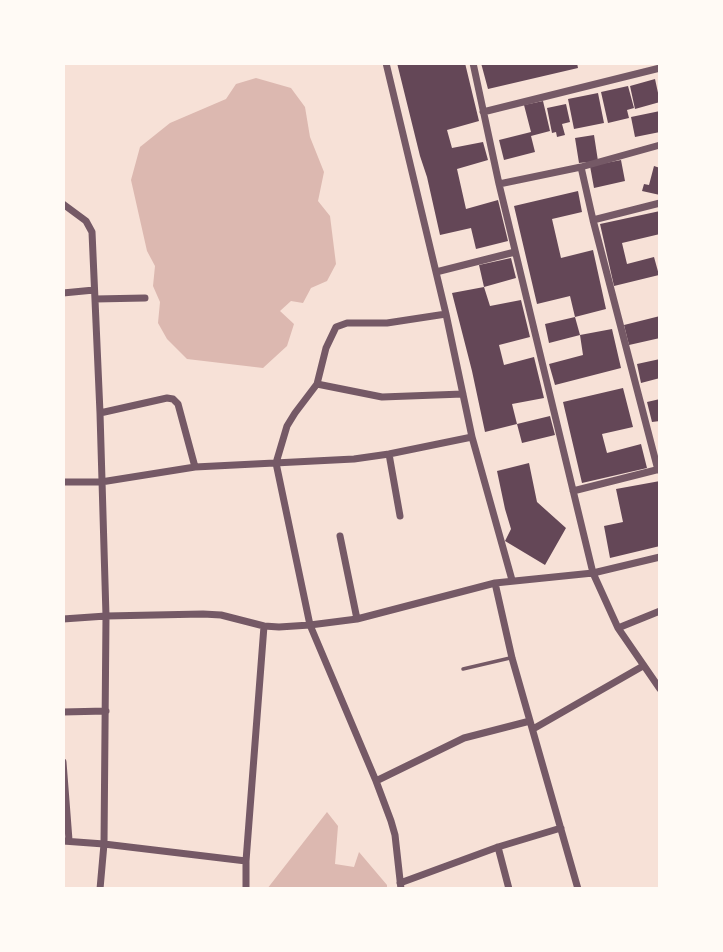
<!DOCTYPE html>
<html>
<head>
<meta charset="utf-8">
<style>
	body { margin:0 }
	#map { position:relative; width:723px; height:952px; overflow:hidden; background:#f7e1d7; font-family:"PT Sans",sans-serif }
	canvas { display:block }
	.frame { position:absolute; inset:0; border:65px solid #fffaf5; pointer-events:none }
</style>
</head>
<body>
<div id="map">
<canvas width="723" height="952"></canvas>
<div class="frame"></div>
</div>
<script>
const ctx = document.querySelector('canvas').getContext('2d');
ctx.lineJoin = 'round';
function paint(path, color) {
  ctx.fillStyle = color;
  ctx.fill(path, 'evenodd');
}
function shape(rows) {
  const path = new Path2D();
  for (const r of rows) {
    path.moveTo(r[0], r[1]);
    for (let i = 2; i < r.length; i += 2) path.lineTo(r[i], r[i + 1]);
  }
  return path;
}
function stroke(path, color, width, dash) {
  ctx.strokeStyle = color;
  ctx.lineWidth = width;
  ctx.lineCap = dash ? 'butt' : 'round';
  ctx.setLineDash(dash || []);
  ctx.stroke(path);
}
const water = shape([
	[256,78,291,88,305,107,310,137,324,172,318,201,330,216,336,264,327,281,311,288,303,303,291,301,280,311,294,324,287,346,263,368,187,359,167,339,158,323,160,302,153,286,155,266,147,251,131,180,140,147,170,123,226,99,236,84],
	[327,812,338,826,335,864,354,867,359,852,387,885,387,889,267,889]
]);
const building = shape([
	[397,63,465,63,479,121,447,130,452,148,483,142,488,160,457,169,466,209,498,200,508,241,476,249,471,228,440,235,427,177,420,156],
	[481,63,577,63,578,68,488,89],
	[655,79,660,102,635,109,630,86],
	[628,86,634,108,627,110,629,118,608,123,601,92],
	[598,93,604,123,574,129,568,99],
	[543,101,550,131,531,136,535,152,504,160,499,140,531,132,524,105],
	[566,104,570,122,562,124,565,135,557,137,556,132,552,133,547,108],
	[660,111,660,132,635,137,631,117],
	[594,135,598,161,579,163,575,138],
	[621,160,625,181,594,188,590,166],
	[654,166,660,168,660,195,642,191,644,184,649,185],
	[578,191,582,212,552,219,561,258,593,250,606,309,575,317,580,335,549,343,545,324,575,317,570,296,537,304,514,206],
	[660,211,660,234,622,243,627,264,654,257,659,275,614,286,600,224],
	[511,258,516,278,484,287,479,265],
	[484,287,490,306,521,300,530,337,499,345,504,365,534,357,544,398,512,404,517,424,485,432,472,371,452,293],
	[660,316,660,338,629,345,624,325],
	[612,329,621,368,555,385,549,364,583,355,580,335],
	[660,359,660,378,641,383,637,364],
	[623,388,633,427,602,434,607,453,641,444,647,468,582,483,563,402],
	[660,399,660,421,652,422,647,402],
	[550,416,555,435,522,443,517,424],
	[529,463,537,502,566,528,545,565,505,541,511,529,505,509,497,471],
	[660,481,660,546,610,558,604,526,623,522,616,489]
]);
const service = shape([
	[463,669,510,658]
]);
const minor = shape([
	[386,63,446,314,472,437,512,580],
	[473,63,499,184,593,573,618,628,660,689],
	[483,112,660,68],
	[581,167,593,220,658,470],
	[499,184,581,167,660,145],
	[63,204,86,221,92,232,100,413,106,616,104,844,100,889],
	[593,220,660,203],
	[436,272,515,252],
	[63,293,94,290],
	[95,299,145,298],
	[317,384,382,397,463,394],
	[100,413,167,398,173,399,178,404,195,467],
	[389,454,400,516],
	[63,482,101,482,195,467,354,459,389,454,472,437],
	[573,491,660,469],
	[340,536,357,619],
	[495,583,512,658,578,889],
	[63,619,106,616,203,614,221,615,264,626,279,627,310,625,357,619,495,583,593,573,660,557],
	[618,628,660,611],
	[63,712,106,711],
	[533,729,643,666],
	[63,762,69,840],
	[376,781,464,738,530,721],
	[63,841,104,844,246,861],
	[498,847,509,889],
	[400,883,498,847,561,828],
	[246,889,246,861,264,626],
	[401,889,395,835,391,821,376,781,310,625,276,463,287,426,295,413,317,384,326,348,336,327,347,323,387,323,446,314]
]);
paint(water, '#dcb8b0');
paint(building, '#644757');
stroke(service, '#755966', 3.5);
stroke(minor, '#755966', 7);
</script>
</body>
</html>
